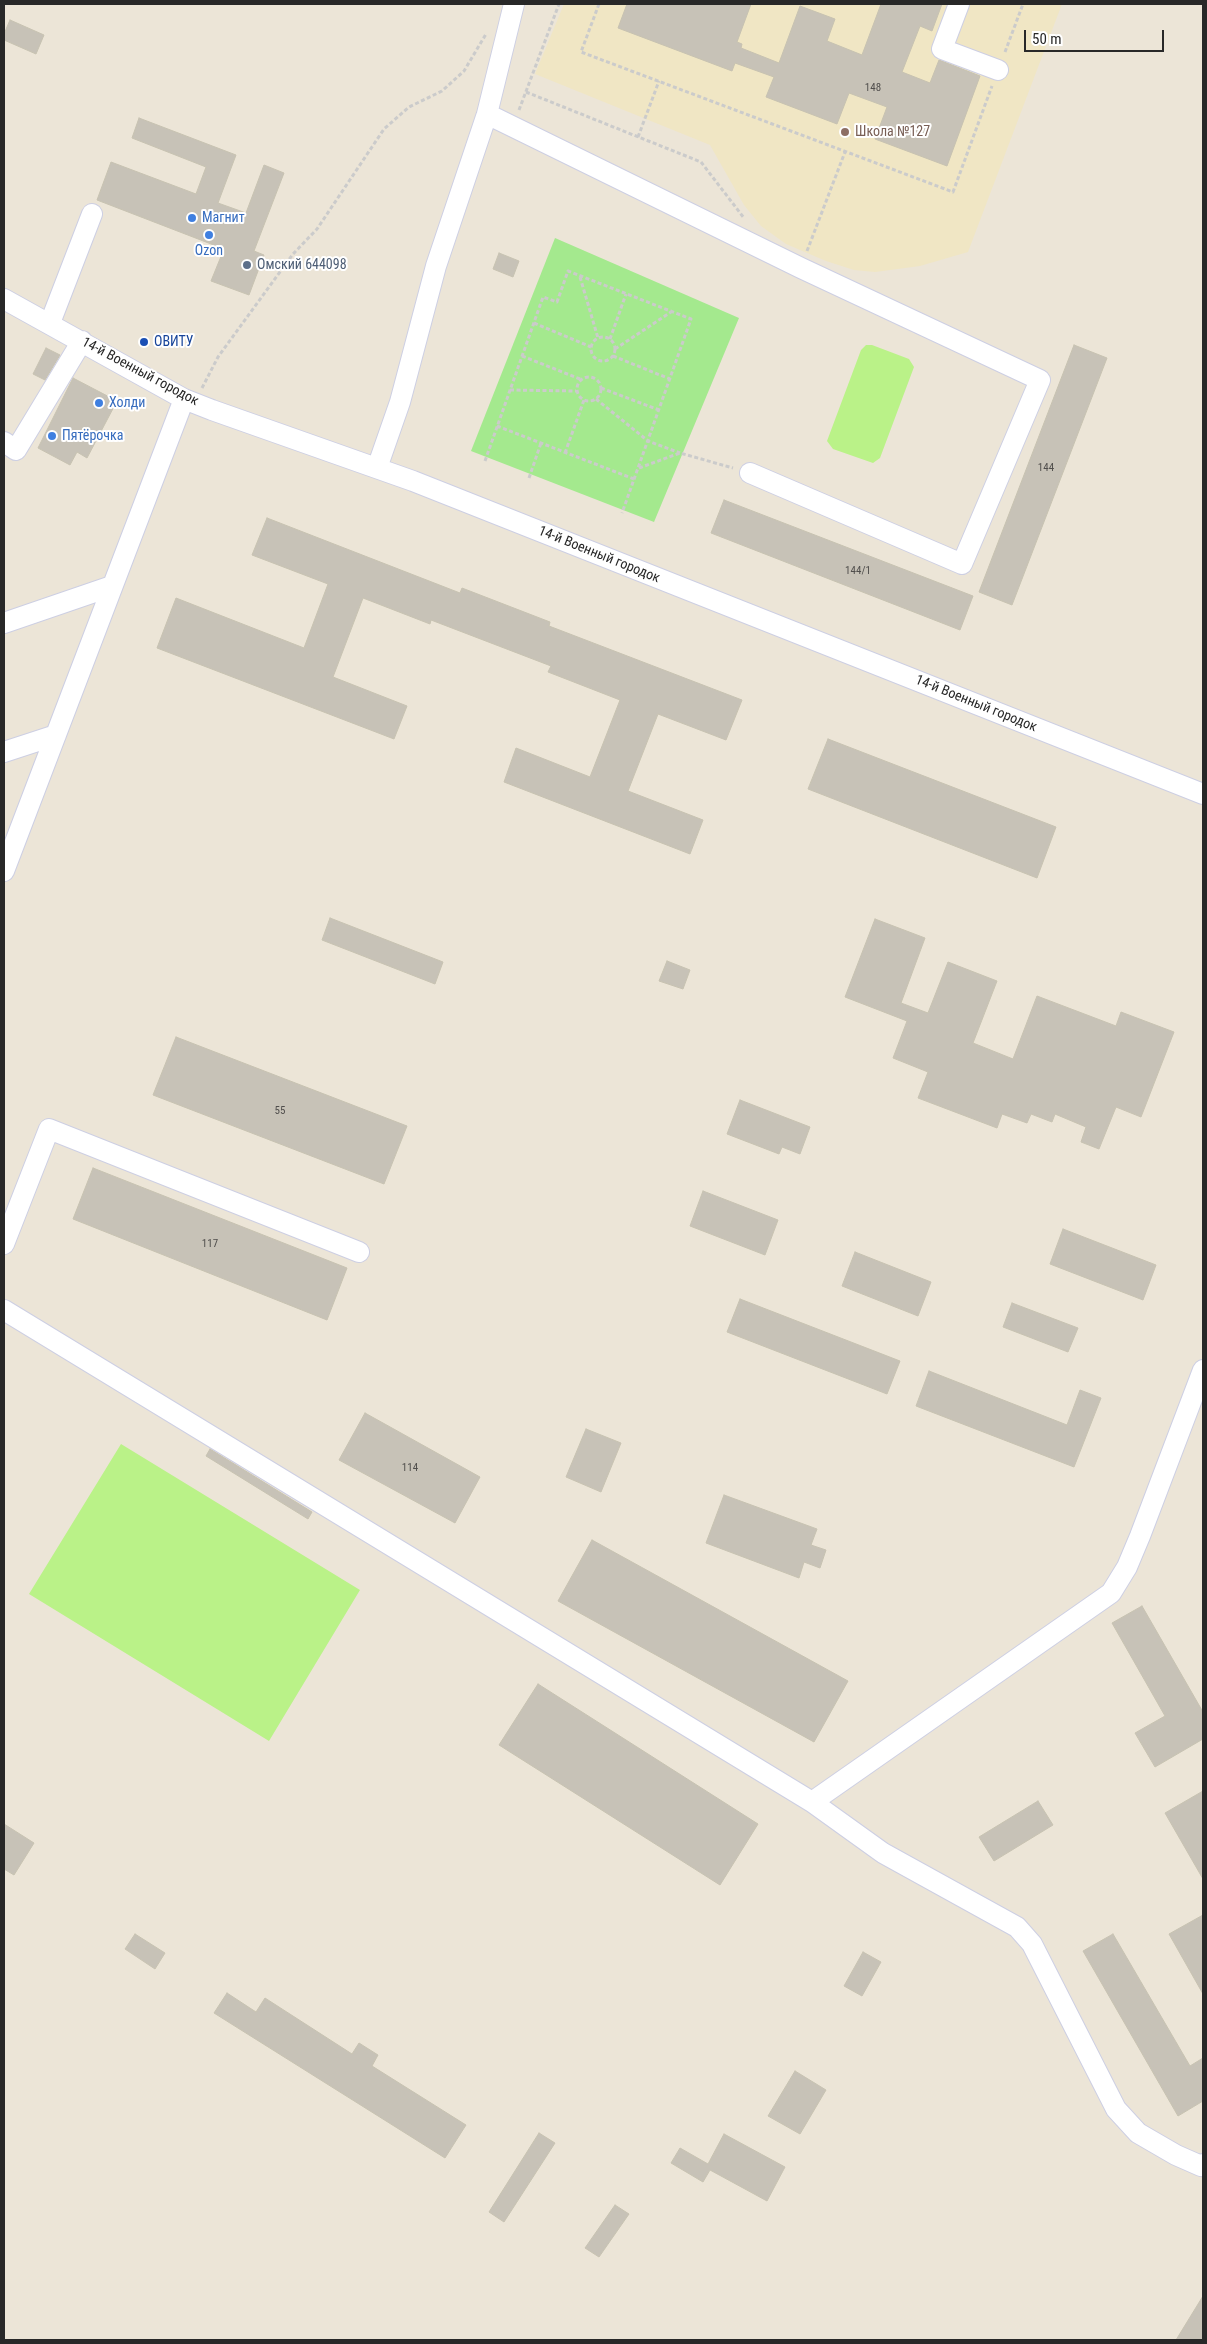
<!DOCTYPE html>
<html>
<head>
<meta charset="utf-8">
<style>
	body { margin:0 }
	#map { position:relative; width:1207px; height:2344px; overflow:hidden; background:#ece5d7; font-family:"Roboto Condensed",sans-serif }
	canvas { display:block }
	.frame { position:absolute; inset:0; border:5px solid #282828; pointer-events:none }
	.scale { position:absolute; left:1024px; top:30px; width:140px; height:22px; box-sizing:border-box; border:2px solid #282828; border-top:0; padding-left:6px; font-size:15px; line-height:18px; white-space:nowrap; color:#282828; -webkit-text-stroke:4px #fff; paint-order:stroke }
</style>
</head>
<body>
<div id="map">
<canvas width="1207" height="2344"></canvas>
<div class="frame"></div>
<div class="scale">50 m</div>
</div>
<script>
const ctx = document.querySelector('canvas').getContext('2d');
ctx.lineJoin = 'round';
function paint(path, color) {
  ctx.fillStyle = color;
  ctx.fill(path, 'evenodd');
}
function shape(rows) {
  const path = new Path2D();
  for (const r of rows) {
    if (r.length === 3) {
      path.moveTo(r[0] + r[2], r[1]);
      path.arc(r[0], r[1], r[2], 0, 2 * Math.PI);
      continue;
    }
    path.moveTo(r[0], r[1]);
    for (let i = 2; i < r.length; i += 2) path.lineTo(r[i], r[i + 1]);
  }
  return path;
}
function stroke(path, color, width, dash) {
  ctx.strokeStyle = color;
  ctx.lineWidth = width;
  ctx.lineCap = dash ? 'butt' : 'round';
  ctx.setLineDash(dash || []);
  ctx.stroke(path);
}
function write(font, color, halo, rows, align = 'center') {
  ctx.font = font + ' "Roboto Condensed",sans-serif';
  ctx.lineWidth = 4;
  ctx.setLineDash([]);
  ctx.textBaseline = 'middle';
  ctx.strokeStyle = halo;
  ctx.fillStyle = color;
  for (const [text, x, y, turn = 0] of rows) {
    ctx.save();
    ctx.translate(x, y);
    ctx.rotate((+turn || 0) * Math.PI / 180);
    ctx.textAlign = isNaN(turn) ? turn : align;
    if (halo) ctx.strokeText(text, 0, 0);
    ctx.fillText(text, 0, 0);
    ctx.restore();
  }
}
const education = shape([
	[564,4,1062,4,968,252,920,266,875,272,854,270,826,261,786,244,761,226,744,205,710,145,535,74]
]);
const green = shape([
	[555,238,739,318,654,522,471,451]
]);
const pitch = shape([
	[866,345,872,345,909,359,914,367,880,458,873,463,833,449,827,441,861,350],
	[121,1444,360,1590,269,1741,29,1594]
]);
const building = shape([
	[627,4,751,4,737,42,742,44,741,48,779,63,800,6,835,19,827,41,862,55,881,4,942,4,932,31,920,26,902,72,930,83,939,60,980,76,947,166,875,139,887,107,849,93,837,124,766,97,774,77,735,63,732,71,618,28,627,4],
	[10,20,44,35,36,54,4,40,4,34,10,20],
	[139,118,236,155,218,203,246,213,264,165,284,173,254,251,264,255,249,295,211,281,224,249,97,200,111,162,196,194,206,167,132,138,139,118],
	[499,253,519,261,513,277,493,269,499,253],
	[1074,345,1107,358,1012,605,979,592,1074,345],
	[46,348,60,355,45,380,33,374,46,348],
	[73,378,117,401,87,458,77,452,70,465,38,448,73,378],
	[724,500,973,596,960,630,711,533,724,500],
	[267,518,460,593,462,588,550,622,549,626,742,700,726,740,658,714,628,791,703,820,690,854,504,782,516,748,590,777,620,700,548,672,551,666,431,620,430,624,363,598,333,677,407,706,394,739,157,648,176,598,304,648,328,584,252,555,267,518],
	[828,739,1056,827,1037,878,808,789,828,739],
	[330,918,443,962,435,984,322,940,330,918],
	[875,919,925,938,901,1003,928,1013,948,962,997,981,973,1043,1013,1059,1037,996,1116,1026,1121,1012,1174,1032,1141,1117,1116,1107,1099,1149,1081,1142,1086,1127,1055,1114,1052,1122,1031,1114,1027,1123,1002,1114,997,1128,918,1098,928,1072,893,1058,907,1021,845,997,875,919],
	[667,961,690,970,683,989,659,981,667,961],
	[176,1037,407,1126,384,1184,153,1095,176,1037],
	[740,1100,810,1127,800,1154,782,1147,779,1154,727,1134,740,1100],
	[93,1168,347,1268,327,1320,73,1219,93,1168],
	[703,1191,778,1220,765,1255,690,1226,703,1191],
	[1063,1229,1156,1265,1143,1300,1050,1264,1063,1229],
	[855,1252,931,1282,918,1316,842,1286,855,1252],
	[740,1299,900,1361,887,1394,727,1332,740,1299],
	[1012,1303,1078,1328,1068,1352,1003,1327,1012,1303],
	[929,1371,1067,1425,1080,1390,1101,1398,1074,1467,916,1406,929,1371],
	[365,1413,480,1477,455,1523,339,1460,365,1413],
	[586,1429,621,1443,601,1492,566,1477,586,1429],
	[210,1449,312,1512,308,1519,206,1456,210,1449],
	[724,1495,817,1529,811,1545,826,1550,820,1568,804,1562,799,1578,706,1543,724,1495],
	[592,1540,848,1681,814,1742,558,1601,592,1540],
	[1142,1606,1203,1712,1203,1739,1155,1767,1135,1733,1165,1716,1112,1623,1142,1606],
	[538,1684,758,1824,720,1885,499,1745,538,1684],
	[1203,1791,1203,1879,1165,1813,1203,1791],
	[1038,1801,1053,1825,994,1861,979,1837,1038,1801],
	[4,1824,34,1843,14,1875,4,1869,4,1824],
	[1203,1915,1203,1994,1169,1934,1203,1915],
	[135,1934,165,1953,155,1969,125,1949,135,1934],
	[1113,1934,1190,2066,1203,2058,1203,2101,1178,2116,1083,1951,1113,1934],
	[863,1952,881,1962,862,1996,844,1986,863,1952],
	[227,1993,256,2012,265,1998,352,2054,359,2043,378,2055,372,2066,466,2125,445,2158,214,2013,227,1993],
	[795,2071,826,2090,800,2134,768,2116,795,2071],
	[539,2133,555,2143,504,2222,489,2212,539,2133],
	[724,2134,785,2167,767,2201,710,2170,703,2182,671,2163,680,2148,708,2164,724,2134],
	[615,2205,629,2214,599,2257,585,2248,615,2205],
	[1203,2296,1203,2340,1176,2340,1203,2296]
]);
const path = shape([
	[599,4,581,52,953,192,992,86],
	[1005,52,1023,4],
	[526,92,701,162,744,218],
	[519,110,559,4],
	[638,137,659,81],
	[807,251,845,152],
	[580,277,598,338],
	[534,323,591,347],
	[603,349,12],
	[610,339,626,294],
	[615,349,671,312],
	[522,356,580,379],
	[613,356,670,379],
	[589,389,12],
	[202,388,218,357,293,254,317,229,384,129,409,107,442,91,464,71,486,34],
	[601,388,659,410],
	[510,390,576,391],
	[596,399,648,441,680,453],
	[497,426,634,479],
	[565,453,584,400],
	[485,461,543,297,557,302,568,271,691,319,622,513],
	[639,468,680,453,733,468],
	[529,478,541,443]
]);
const minor = shape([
	[959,4,942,49,998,70],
	[487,114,801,268,1040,380,962,564,750,473],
	[4,299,184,399,212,410,413,481,1203,794],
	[50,323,92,214],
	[4,442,16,450,82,341],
	[377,468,400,402,436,266,487,114,514,4],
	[4,623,112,586],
	[4,752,56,735],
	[4,871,184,399],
	[4,1244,49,1129,359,1252],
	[4,1310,812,1802,883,1853,1017,1927,1032,1944,1116,2109,1138,2133,1176,2155,1201,2166,1203,2164],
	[812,1802,1111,1593,1127,1567,1140,1536,1203,1370]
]);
const markers = [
	[845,132,5,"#8d6e63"],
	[192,218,5,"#3f7fe0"],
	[209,235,5,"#3f7fe0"],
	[247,265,5,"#5c6f8a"],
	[144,342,5,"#1a4fb4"],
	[99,403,5,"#3f7fe0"],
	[52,436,5,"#3f7fe0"]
];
const numberNames = [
	["148",873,88],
	["144",1046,468],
	["144/1",858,571],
	["55",280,1111],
	["117",210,1244],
	["114",410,1468]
];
const educationNames = [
	["Школа №127",855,132]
];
const shopNames = [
	["Магнит",202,218],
	["Ozon",209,251,"center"],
	["Холди",109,403],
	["Пятёрочка",62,436]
];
const serviceNames = [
	["Омский 644098",257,265]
];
const transitNames = [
	["ОВИТУ",154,342]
];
const streetNames = [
	["14-й Военный городок",140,372,28],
	["14-й Военный городок",599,555,22],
	["14-й Военный городок",976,704,22]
];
paint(education, '#f0e6c4');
paint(green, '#a4e98e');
paint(pitch, '#baf288');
paint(building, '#c7c2b7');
stroke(building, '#c7c2b1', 1);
stroke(minor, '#cdcfe3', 22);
stroke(path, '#cbcbcb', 3, [4, 2.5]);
stroke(minor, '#fff', 20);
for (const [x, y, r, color] of markers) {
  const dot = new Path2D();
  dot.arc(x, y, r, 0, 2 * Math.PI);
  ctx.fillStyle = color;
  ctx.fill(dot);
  stroke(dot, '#fff', 2);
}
write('11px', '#504e4c', null, numberNames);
write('14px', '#785e54', '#fff', educationNames, 'left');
write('14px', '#366cbe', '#fff', shopNames, 'left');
write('14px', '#4e5e75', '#fff', serviceNames, 'left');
write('14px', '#164399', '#fff', transitNames, 'left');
write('14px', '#282828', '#fff', streetNames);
</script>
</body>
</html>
